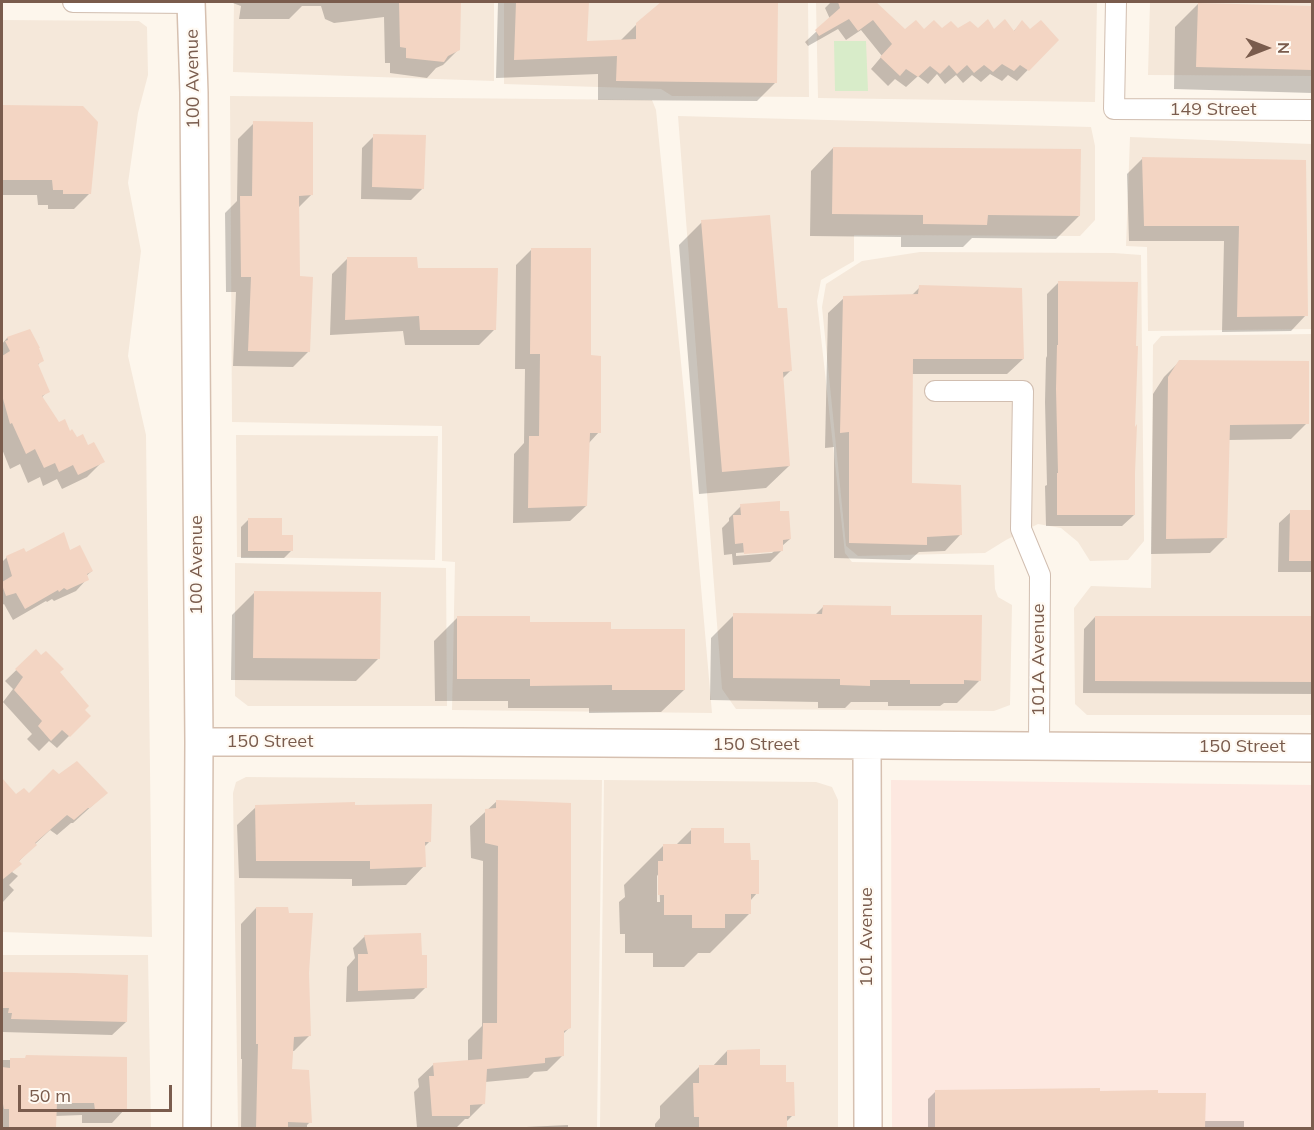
<!DOCTYPE html>
<html>
<head>
<meta charset="utf-8">
<style>
	body { margin:0 }
	#map { position:relative; width:1314px; height:1130px; overflow:hidden; background:#fdf6ec; font-family:Mulish,sans-serif }
	canvas { display:block }
	.frame { position:absolute; inset:0; border:3px solid #7a5c4d; pointer-events:none }
	.north { position:absolute; left:1236px; top:18px; width:60px; height:60px; -webkit-text-stroke:4px #fffaf3; paint-order:stroke; rotate:90deg; font-size:16px; font-weight:700; line-height:24px; text-align:center; color:#7a5c4d }
	.north::after { content:''; display:block; margin:auto; width:21px; height:27px; background:#7a5c4d; clip-path:polygon(50% 0,100% 100%,50% 72%,0 100%) }
	.scale { position:absolute; left:18px; top:1085px; width:154px; height:27px; box-sizing:border-box; border:3px solid #7a5c4d; border-top:0; padding-left:8px; font-size:18px; line-height:21px; white-space:nowrap; color:#7a5c4d; -webkit-text-stroke:4px #fffaf3; paint-order:stroke }
</style>
</head>
<body>
<div id="map">
<canvas width="1314" height="1130"></canvas>
<div class="frame"></div>
<div class="north">N</div>
<div class="scale">50 m</div>
</div>
<script>
const ctx = document.querySelector('canvas').getContext('2d');
ctx.lineJoin = 'round';
function paint(path, color) {
  ctx.fillStyle = color;
  ctx.fill(path, 'evenodd');
}
function shape(rows) {
  const path = new Path2D();
  for (const r of rows) {
    path.moveTo(r[0], r[1]);
    for (let i = 2; i < r.length; i += 2) path.lineTo(r[i], r[i + 1]);
  }
  return path;
}
function stroke(path, color, width, dash) {
  ctx.strokeStyle = color;
  ctx.lineWidth = width;
  ctx.lineCap = dash ? 'butt' : 'round';
  ctx.setLineDash(dash || []);
  ctx.stroke(path);
}
function write(font, color, halo, rows, align = 'center') {
  ctx.font = font + ' Mulish,sans-serif';
  ctx.lineWidth = 4.5;
  ctx.setLineDash([]);
  ctx.textBaseline = 'middle';
  ctx.strokeStyle = halo;
  ctx.fillStyle = color;
  for (const [text, x, y, turn = 0] of rows) {
    ctx.save();
    ctx.translate(x, y);
    ctx.rotate((+turn || 0) * Math.PI / 180);
    ctx.textAlign = isNaN(turn) ? turn : align;
    if (halo) ctx.strokeText(text, 0, 0);
    ctx.fillText(text, 0, 0);
    ctx.restore();
  }
}
const residential = shape([
	[234,2,494,2,494,81,233,72],
	[504,2,808,2,809,97,672,96,661,89,504,84],
	[816,2,1097,2,1095,102,818,98],
	[1150,2,1312,2,1312,76,1148,75],
	[2,20,139,21,147,27,148,75,138,113,128,183,141,251,128,356,146,435,152,937,2,932],
	[230,96,652,100,656,110,685,403,712,713,452,710,455,562,442,561,442,426,232,422],
	[678,116,1091,127,1095,146,1095,220,1080,236,854,235,854,261,821,280,817,301,845,553,852,562,994,565,995,589,998,597,1012,605,1010,705,994,711,736,709,722,689],
	[1130,137,1312,144,1312,329,1148,331,1147,247,1126,246],
	[920,252,1114,253,1141,255,1144,541,1128,560,1090,561,1078,542,1061,528,1038,524,1006,540,985,553,858,556,846,546,822,307,826,284,862,261],
	[1312,334,1312,715,1087,715,1075,704,1074,608,1091,586,1151,588,1153,345,1161,336],
	[236,435,438,436,435,560,237,557],
	[235,563,446,568,447,706,248,706,235,696],
	[246,777,602,780,597,1128,238,1128,233,793,236,782],
	[604,780,816,782,832,787,838,800,838,1128,600,1128],
	[2,955,148,955,151,1128,2,1128]
]);
const commercial = shape([
	[891,780,1312,785,1312,1128,892,1128]
]);
const green = shape([
	[834,41,866,41,868,91,835,91]
]);
const shadow = shape([
	[230,2,459,2,459,49,443,65,436,68,427,78,390,73,390,63,385,63,384,17,334,23,325,19,321,6,302,6,289,19,239,19,241,6],
	[498,2,587,2,586,43,620,41,637,24,776,82,757,101,598,100,598,74,496,78],
	[831,2,879,2,876,4,905,31,977,30,1013,32,1022,22,1030,31,1057,40,1017,81,1008,75,1002,81,990,74,981,82,972,75,963,83,956,75,945,84,937,74,928,84,918,76,906,87,895,79,888,86,871,69,882,56,861,30,846,40,838,29,808,46,805,42,830,19,825,8],
	[1198,4,1312,7,1312,93,1174,89,1175,27],
	[2,107,82,108,90,193,74,209,48,209,48,205,38,205,37,195,2,195],
	[254,123,312,194,298,208,299,278,309,351,293,367,233,366,236,292,226,292,225,213,237,201,238,139],
	[374,136,423,188,411,200,361,199,362,148],
	[833,148,1079,216,1056,239,972,238,963,247,901,247,901,237,810,236,811,171],
	[1143,158,1304,161,1306,315,1291,331,1222,332,1224,241,1129,241,1127,174],
	[702,222,776,310,791,370,782,379,789,466,766,488,699,494,679,245],
	[531,250,599,432,588,444,586,506,570,521,513,523,514,454,524,443,525,369,515,369,516,265],
	[348,258,417,270,494,330,479,345,405,345,403,331,330,335,332,274],
	[1059,282,1134,429,1134,515,1122,526,1046,526,1045,486,1047,485,1045,402,1046,358,1047,356,1047,294],
	[920,287,1023,359,1007,374,911,374,910,485,960,535,945,551,919,552,910,560,834,558,834,447,825,448,828,313,844,298,911,296],
	[30,331,42,360,37,366,48,391,41,398,58,423,76,439,87,447,103,461,87,477,62,489,57,479,43,486,40,477,28,483,20,464,10,469,2,449,2,344,7,338],
	[1180,361,1307,423,1291,439,1228,440,1226,537,1210,553,1151,554,1153,394,1164,377],
	[741,506,779,513,790,539,782,546,782,550,770,562,733,565,732,554,724,555,722,528,729,521,729,518],
	[775,550,772,553,736,556,736,553],
	[1291,512,1312,512,1312,572,1278,572,1279,523],
	[249,519,280,536,291,551,284,558,241,558,241,527],
	[69,552,92,571,86,576,87,579,76,591,54,601,52,599,47,602,46,601,13,620,4,604,2,605,2,562,7,557],
	[255,592,379,658,356,681,231,680,232,615],
	[823,607,889,616,980,680,957,703,944,703,940,706,888,706,888,702,851,702,845,708,818,708,818,702,710,700,711,638,734,615,815,615],
	[1095,617,1312,618,1312,694,1083,693,1084,629],
	[457,618,610,631,684,690,661,712,589,713,589,708,508,708,508,701,435,701,434,641],
	[36,651,58,672,83,710,89,716,57,748,49,741,39,751,27,739,32,734,3,702,13,689,5,681],
	[59,776,106,793,73,823,71,823,57,835,50,830,34,845,35,845,18,862,12,872,18,876,9,885,14,890,2,903,2,804,13,793,16,796,29,795],
	[497,801,569,1028,562,1035,562,1056,547,1071,534,1072,528,1078,485,1082,483,1104,468,1119,465,1119,456,1128,417,1128,414,1092,419,1087,418,1079,434,1064,468,1061,468,1040,482,1026,483,861,471,858,470,826],
	[256,807,354,807,430,841,424,847,424,866,406,885,352,886,352,879,239,878,237,825],
	[692,829,723,845,749,862,757,893,750,901,750,913,710,953,698,953,684,967,653,967,653,953,625,953,625,934,620,934,619,902,625,897,624,885,664,845,676,845],
	[659,873,660,902,657,902,657,876],
	[256,908,308,973,310,1035,294,1051,292,1051,290,1070,310,1122,307,1125,307,1128,241,1128,242,1059,241,1059,241,924],
	[365,936,420,956,426,987,414,999,346,1002,347,967,355,958,353,948],
	[2,973,74,974,126,1022,112,1035,2,1032],
	[727,1051,759,1066,785,1084,793,1115,785,1123,785,1128,655,1128,655,1124,660,1118,660,1106,699,1067,712,1067],
	[2,1060,24,1060,125,1109,112,1123,82,1123,82,1115,55,1116,54,1128,2,1128],
	[936,1091,1099,1093,1157,1095,1204,1121,1244,1121,1244,1128,928,1128,928,1099],
	[568,1125,568,1128,525,1128,526,1127]
]);
const building = shape([
	[399,2,461,2,460,50,448,56,444,62,406,58,406,48,400,47],
	[516,2,589,2,587,41,636,39,636,23,661,2,778,3,777,83,616,81,617,56,514,60],
	[838,2,876,2,905,29,916,20,924,29,934,20,942,28,951,21,958,28,970,21,978,28,988,19,994,29,1005,19,1014,31,1022,20,1030,29,1041,20,1059,40,1029,71,1020,65,1014,71,1002,64,993,72,984,65,974,73,967,65,957,74,949,65,940,74,930,66,918,77,906,69,900,76,880,57,892,44,873,20,858,31,849,19,819,36,815,30,840,8],
	[1198,3,1312,6,1312,70,1196,67],
	[2,105,83,106,98,122,91,194,63,194,63,190,53,190,52,180,2,180],
	[253,121,313,122,313,195,299,196,300,276,313,277,310,352,248,351,251,277,241,277,240,196,252,196],
	[373,134,426,135,424,189,372,187],
	[833,147,1081,149,1080,216,988,215,987,225,923,224,923,215,832,214],
	[1142,157,1306,160,1308,316,1237,317,1239,226,1144,226],
	[770,215,778,308,787,308,792,371,783,372,790,466,722,472,701,220],
	[531,248,591,248,591,355,601,356,601,433,590,433,587,506,528,508,529,436,539,436,540,354,530,354],
	[347,257,417,257,418,268,498,268,496,330,420,330,419,316,345,320],
	[1058,281,1138,282,1136,346,1138,346,1135,427,1137,424,1135,473,1135,515,1057,515,1057,473,1058,473,1056,389,1057,345,1058,345],
	[919,285,1022,288,1024,359,913,359,912,483,961,485,962,535,927,537,927,545,849,543,849,432,840,433,843,296,918,294],
	[30,329,40,348,39,348,44,361,38,364,50,392,42,396,59,422,65,419,70,431,72,429,77,437,83,434,88,445,94,442,105,462,78,475,73,465,59,472,55,463,44,468,35,449,26,454,12,423,10,424,2,395,2,356,10,351,5,341,8,340,7,337],
	[1179,360,1309,361,1309,424,1230,425,1227,538,1166,539,1168,377],
	[780,501,780,511,789,511,791,539,783,540,783,551,744,554,743,543,735,544,733,515,741,515,740,504],
	[1290,510,1312,510,1312,561,1289,561],
	[248,518,282,518,282,535,293,535,293,551,248,551],
	[64,532,70,550,80,545,93,571,87,574,89,580,67,590,64,588,59,592,58,590,25,609,16,593,6,596,2,585,2,582,12,576,6,556,24,548,26,552],
	[254,591,381,592,380,659,253,658],
	[823,605,891,606,891,615,982,615,981,681,964,680,964,684,910,684,910,680,870,680,870,686,840,685,840,679,733,678,733,613,822,614],
	[457,616,530,616,530,622,611,622,611,629,685,629,685,690,612,690,612,685,530,686,530,679,457,679],
	[1095,616,1312,616,1312,682,1095,681],
	[36,649,41,655,46,651,64,669,60,672,89,706,85,710,91,716,70,737,62,730,51,741,38,726,42,721,14,690,23,677,15,669],
	[77,761,108,793,90,808,88,808,74,820,67,815,35,843,37,845,19,861,22,864,2,880,2,778,16,794,24,788,29,793,53,769,59,774],
	[496,800,571,803,571,1028,564,1031,564,1056,545,1058,545,1063,487,1069,485,1104,470,1105,470,1116,432,1116,429,1076,434,1076,433,1063,482,1059,483,1023,497,1023,498,846,485,843,485,809,496,808],
	[355,802,355,805,432,804,431,842,425,842,426,867,370,869,370,861,256,861,255,805],
	[691,828,724,828,724,843,750,843,751,860,759,860,759,894,751,894,751,914,725,914,725,928,692,928,692,915,664,915,664,895,658,895,658,861,663,861,663,844,691,844],
	[256,907,288,907,289,913,313,913,309,973,311,1036,294,1037,292,1069,309,1070,312,1123,288,1122,288,1128,256,1128,258,1044,256,1044],
	[421,933,422,955,427,955,427,988,358,991,358,954,368,954,364,935],
	[2,972,74,973,128,975,127,1022,11,1019,12,1013,8,1013,9,1008,2,1008],
	[760,1049,760,1065,786,1065,786,1082,794,1082,795,1116,787,1116,787,1128,699,1128,699,1117,694,1117,693,1083,699,1083,699,1065,727,1065,727,1050],
	[26,1055,127,1057,127,1110,95,1110,94,1103,57,1103,56,1128,9,1128,9,1109,4,1109,3,1104,2,1104,2,1067,10,1068,10,1058,25,1058],
	[1100,1088,1100,1091,1158,1090,1158,1093,1206,1093,1205,1128,935,1128,935,1090]
]);
const street = shape([
	[73,2,191,3],
	[1116,2,1114,109,1312,110],
	[935,391,1023,391,1021,529,1040,575,1039,745]
]);
const secondary = shape([
	[191,2,194,93,199,742,197,1128],
	[199,742,459,742,1312,748],
	[867,745,868,1128]
]);
const streetNames = [
	["100 Avenue",193,79,-91],
	["149 Street",1213,110],
	["100 Avenue",197,565,-90],
	["101A Avenue",1039,660,-90],
	["150 Street",270,742],
	["150 Street",756,745],
	["150 Street",1242,747],
	["101 Avenue",867,937,-90]
];
paint(residential, '#f5e8da');
paint(commercial, '#fde8e0');
paint(green, '#d8ecc9');
paint(shadow, '#0003');
paint(building, '#f3d5c3');
stroke(street, '#d1beb0', 22);
stroke(secondary, '#d6c0b0', 30);
stroke(street, '#fff', 20);
stroke(secondary, '#fff', 27);
write('18px', '#7a5c4d', '#fffaf3', streetNames);
</script>
</body>
</html>
